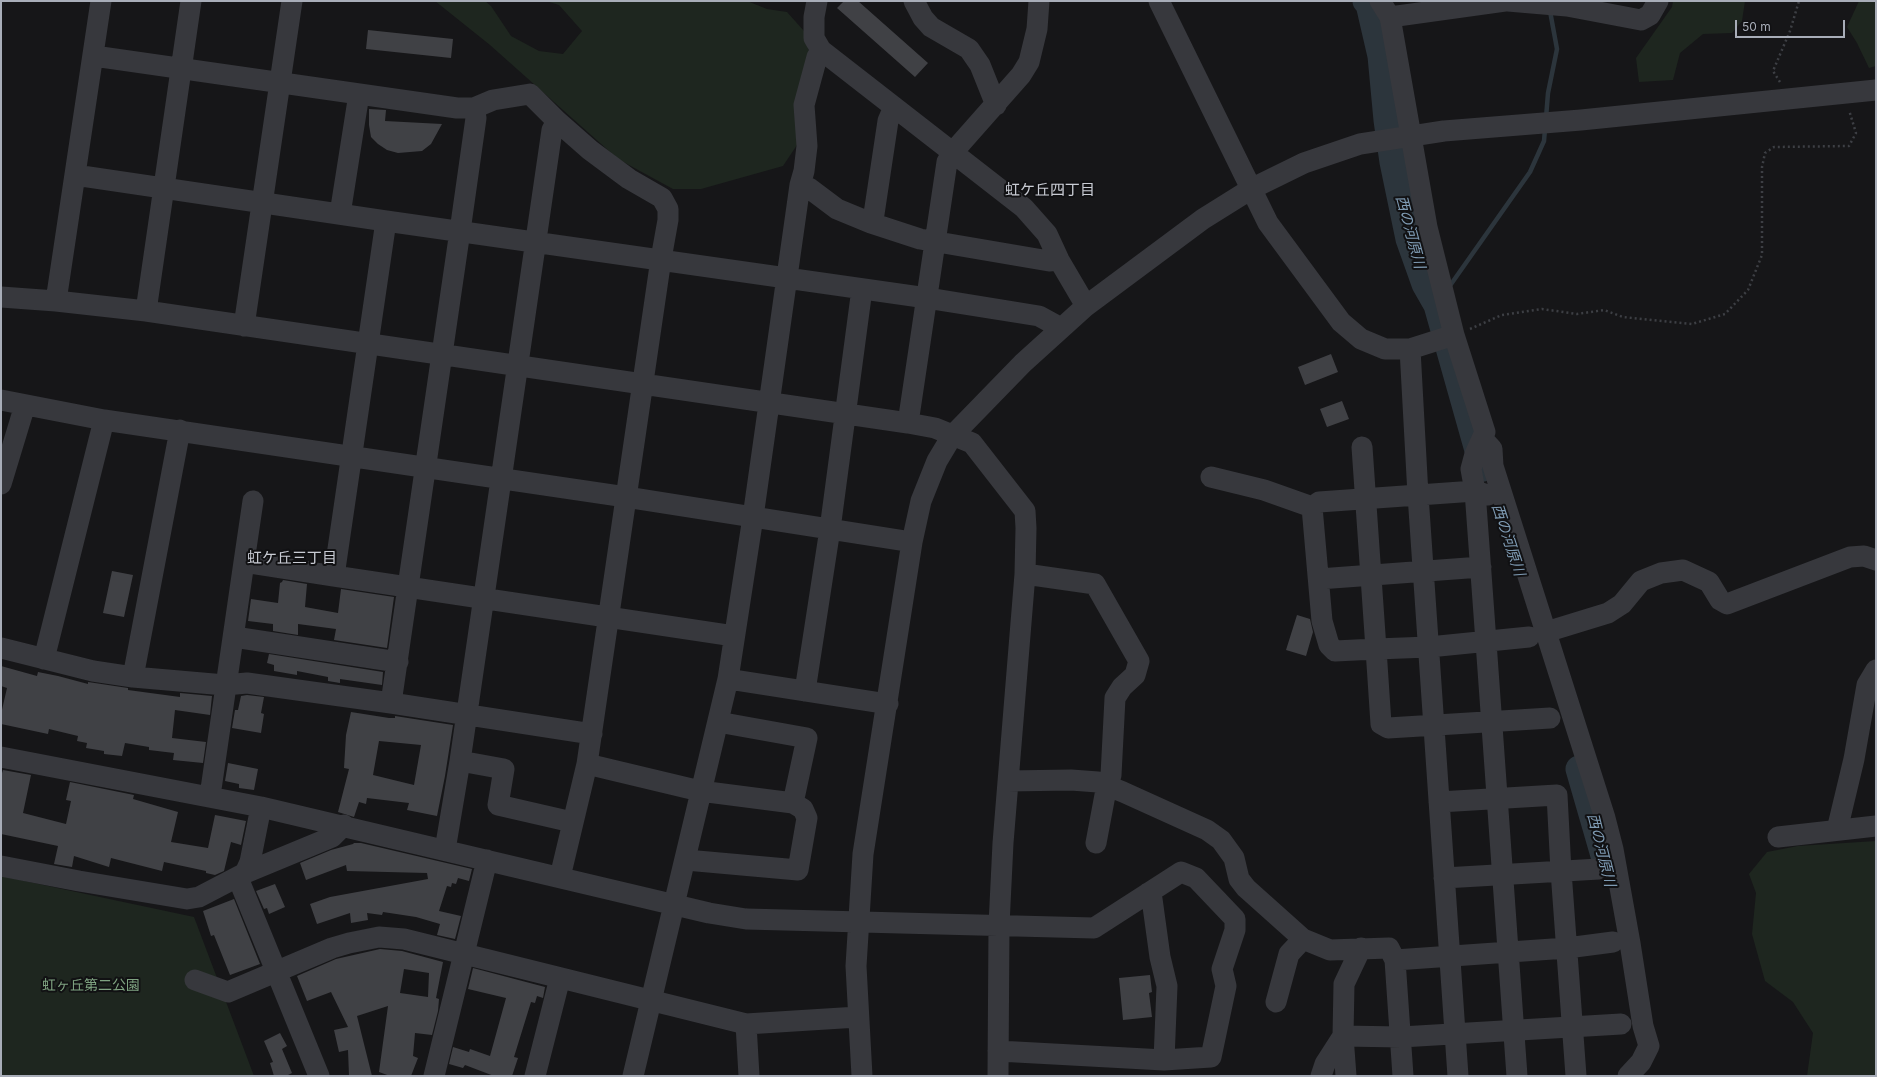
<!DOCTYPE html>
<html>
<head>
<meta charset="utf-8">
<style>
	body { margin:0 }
	#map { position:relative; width:1877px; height:1077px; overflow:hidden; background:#161618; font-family:Inter,sans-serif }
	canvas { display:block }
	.frame { position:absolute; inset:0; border:2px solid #a8adb8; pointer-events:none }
	.scale { position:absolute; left:1735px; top:20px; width:110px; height:18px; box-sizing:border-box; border:2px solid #a8adb8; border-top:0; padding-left:5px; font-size:12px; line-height:14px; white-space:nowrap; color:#a8adb8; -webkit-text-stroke:3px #111113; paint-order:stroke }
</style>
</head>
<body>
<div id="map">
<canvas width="1877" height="1077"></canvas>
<div class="frame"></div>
<div class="scale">50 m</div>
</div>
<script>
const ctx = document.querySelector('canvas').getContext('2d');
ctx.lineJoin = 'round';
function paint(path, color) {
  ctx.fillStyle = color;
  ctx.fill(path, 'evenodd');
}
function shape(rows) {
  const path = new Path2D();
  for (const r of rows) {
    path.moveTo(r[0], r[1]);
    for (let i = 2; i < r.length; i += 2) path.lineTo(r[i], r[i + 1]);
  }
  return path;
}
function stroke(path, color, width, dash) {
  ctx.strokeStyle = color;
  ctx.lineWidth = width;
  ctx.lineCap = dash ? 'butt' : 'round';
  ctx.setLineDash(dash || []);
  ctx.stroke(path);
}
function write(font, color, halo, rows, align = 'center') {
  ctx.font = font + ' Inter,"Noto Sans JP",sans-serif';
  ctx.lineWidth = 4;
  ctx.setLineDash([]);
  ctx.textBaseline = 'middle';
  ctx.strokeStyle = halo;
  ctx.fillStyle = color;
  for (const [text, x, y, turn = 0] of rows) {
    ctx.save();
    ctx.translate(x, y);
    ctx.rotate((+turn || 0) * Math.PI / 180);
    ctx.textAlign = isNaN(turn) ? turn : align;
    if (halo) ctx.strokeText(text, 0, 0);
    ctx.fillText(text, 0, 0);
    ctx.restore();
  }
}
const green = shape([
	[435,1,485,1,491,6,511,36,539,51,563,54,582,31,559,5,546,1,747,1,767,9,787,12,804,31,811,59,797,145,783,166,701,189,673,189,618,159,490,45],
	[1673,1,1745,1,1742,21,1732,33,1703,34,1680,53,1673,80,1639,82,1636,58,1672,7],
	[1859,1,1876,1,1876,66,1869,68,1857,43,1847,27],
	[1876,841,1876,1076,1807,1076,1813,1033,1793,1002,1765,981,1752,934,1756,893,1749,874,1767,852,1798,846],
	[1,876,194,917,254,1076,1,1076]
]);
const stream = shape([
	[1546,118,1548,93,1557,49,1550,11],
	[1449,287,1530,172,1544,141,1545,129]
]);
const river = shape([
	[1366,1,1369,4,1381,56,1387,120,1393,162,1409,239,1425,284,1437,305,1483,468],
	[1579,769,1605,859]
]);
const building = shape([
	[844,1,858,1,928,63,915,77,837,8],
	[368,30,453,39,451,58,366,49],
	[369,109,386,110,385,121,442,124,431,144,422,151,398,153,387,150,378,144,371,137,369,125],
	[1331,354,1338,372,1305,385,1298,367],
	[1342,401,1349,419,1327,427,1320,409],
	[112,571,133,575,124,617,103,613],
	[283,580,307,584,305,607,338,613,341,589,394,597,387,648,334,640,336,629,298,624,298,635,273,631,273,624,248,621,251,599,278,603,280,583,282,582],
	[1297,615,1310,619,1313,632,1306,656,1286,650],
	[269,654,383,672,382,685,340,679,340,683,328,681,328,677,297,671,297,675,274,671,274,665,267,663],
	[1,666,37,676,38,672,58,676,88,684,88,682,128,688,128,690,180,697,180,693,212,696,210,715,175,710,172,738,206,742,203,763,173,760,174,753,149,750,149,747,125,743,122,756,104,754,104,751,86,748,87,743,77,741,78,736,49,729,48,734,1,724,1,714,7,688,1,686],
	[247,695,264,697,261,713,264,714,261,733,232,728,235,710,238,710,241,696],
	[351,712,389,718,395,718,395,716,453,725,445,776,437,816,407,810,409,803,367,798,366,804,359,802,354,817,338,812,349,769,344,768,346,735],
	[379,741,421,745,414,785,373,775],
	[228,763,258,769,254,790,239,788,239,784,225,781],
	[3,770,31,775,23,813,66,824,71,801,66,800,70,782,134,795,133,799,178,812,171,842,208,848,215,815,246,821,241,845,231,842,224,871,215,875,206,873,206,871,164,862,162,871,111,858,109,867,74,856,72,867,54,864,58,846,1,834,1,776],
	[354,843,361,843,472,869,469,881,458,878,456,884,452,883,451,887,447,886,439,911,461,916,455,939,437,935,440,924,416,917,383,912,382,915,367,913,368,920,351,923,350,913,317,924,310,904,330,897,428,879,427,873,347,871,346,865,306,880,300,863,331,850,353,844],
	[275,884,285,907,269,914,267,908,264,909,256,891],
	[234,899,260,964,230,975,214,935,211,936,203,911],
	[380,949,402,951,443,962,436,998,439,999,438,1011,432,1035,415,1033,413,1056,418,1058,411,1076,390,1076,379,1072,388,1006,357,1016,372,1076,349,1076,348,1050,339,1052,334,1030,348,1027,331,992,307,1001,297,976,336,959],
	[404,969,429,973,428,997,400,993],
	[473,968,545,987,543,998,537,996,535,1003,531,1002,514,1057,518,1058,512,1076,494,1076,465,1065,463,1068,449,1064,453,1047,469,1052,470,1049,490,1056,506,998,468,989],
	[1150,975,1152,992,1149,993,1152,1017,1123,1020,1119,978],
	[280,1033,287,1046,282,1049,292,1073,286,1076,274,1076,270,1063,273,1062,264,1041]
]);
const path = shape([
	[1780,82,1773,71,1790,31,1799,1],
	[1470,329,1502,315,1542,309,1577,314,1604,310,1623,317,1692,324,1725,314,1748,290,1762,255,1762,167,1765,153,1774,147,1849,146,1856,133,1849,110]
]);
const minor = shape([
	[817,1,814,17,814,38,821,50,1024,208,1047,234,1059,260,1086,306],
	[914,1,923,18,931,27,969,49,980,65,996,105],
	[1159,1,1268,223,1341,322,1361,339,1385,349,1410,349,1454,335],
	[1380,1,1390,17,1427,227,1454,335,1485,432,1475,454,1471,469,1475,491,1486,642,1517,1076],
	[1508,1,1567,6,1641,20,1650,15,1658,1],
	[1390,17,1505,1],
	[94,56,457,108,474,108,493,100,530,94,557,121,590,150,629,179,662,198,668,209,668,220,661,259,587,764,560,877],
	[75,175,386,221,927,298,1039,316,1061,328],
	[800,185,804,171,807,146,804,105,817,57,821,50],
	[340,214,359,94],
	[871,223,874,214,888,121,894,107],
	[1,297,56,301,146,311,908,423,935,428,972,443,1025,511,1026,528,1025,574,1003,843,999,925,998,1076],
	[56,301,101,1],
	[146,311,191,1],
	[244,326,292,1],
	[1410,349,1418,495,1458,1076],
	[1,400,104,420,626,497,912,542],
	[908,423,947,162,953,152,1021,75,1029,62,1037,29,1039,1],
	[1483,439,1492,449,1493,466,1605,818,1613,849,1630,943,1643,1026,1649,1046,1641,1062,1628,1076],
	[1211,477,1264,490,1312,507],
	[1,484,25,405],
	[1312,507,1322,621,1329,645,1335,651,1376,649,1362,447],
	[1312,507,1319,502,1475,491,1488,495],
	[244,562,253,501],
	[1025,574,1095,584,1139,661,1135,675,1122,687,1115,698,1111,775,1105,795,1096,843],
	[334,576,386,221],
	[1319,579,1481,567],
	[1546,632,1608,613,1622,604,1641,581,1661,573,1683,570,1709,582,1720,600,1727,604,1850,557,1864,556,1876,560],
	[234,637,398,662],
	[1529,637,1429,647,1376,649,1381,724,1388,728,1550,718],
	[1,648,93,671,133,677,225,685,247,683,391,703,592,734],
	[44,659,104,420],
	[133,677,180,430],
	[728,679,888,704],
	[805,691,830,529,862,289],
	[391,703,460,231,476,118,474,108],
	[718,722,807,738,793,803],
	[1,757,261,807,709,913,746,919,1094,928,1181,872,1196,878,1235,919,1235,930,1222,969,1226,986,1211,1057,1164,1060,998,1051],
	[460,761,504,769,498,805,572,822],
	[587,764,700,791,793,803,803,809,807,818,798,870,686,860],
	[1008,781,1071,780,1098,782,1123,792,1207,830,1221,840,1234,858,1239,879,1246,888,1303,939,1330,950,1389,948,1395,960,1403,1076],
	[210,796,244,562,334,576,734,636],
	[1439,802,1557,795,1561,871,1576,1076],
	[1837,830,1854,759,1867,685,1876,670],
	[1778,837,1876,826],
	[445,850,460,761,552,130,557,121],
	[1,866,79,881,187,899,199,897,245,873,250,862,261,807],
	[245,873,332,837,344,825],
	[238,878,319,1076],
	[1444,878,1599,869],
	[1148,893,1152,899,1160,957,1167,986,1164,1060],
	[1395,960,1567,948,1613,942],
	[195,980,228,992,332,948,349,943,379,937,404,939,746,1024,858,1017],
	[1276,1002,1289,954,1303,939],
	[746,1024,749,1076],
	[434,1076,487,860],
	[535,1076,560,978],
	[633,1076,728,679,753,517,800,185,809,188,837,209,871,223,920,239,1049,261,1059,260],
	[862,1076,856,966,863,854,912,542,921,501,937,461,952,436,1023,363,1086,306,1203,219,1251,189,1304,163,1360,144,1444,131,1581,120,1876,90],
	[1321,1076,1325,1064,1343,1036,1344,984,1361,948],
	[1346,1076,1343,1036,1401,1037,1621,1024]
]);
const parkNames = [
	["虹ヶ丘第二公園",91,986]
];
const neighbourhoodNames = [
	["虹ケ丘四丁目",1050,190],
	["虹ケ丘三丁目",292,558]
];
const waterNames = [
	["西の河原川",1410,232,75],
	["西の河原川",1508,540,72],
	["西の河原川",1601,850,76]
];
paint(green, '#1e261f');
stroke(stream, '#2c353c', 4.5);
stroke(river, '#2c353c', 27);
paint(building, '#404145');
stroke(path, '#3d3f44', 2.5, [2, 3]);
stroke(minor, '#37383d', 21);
write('14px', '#7fa381', '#111113', parkNames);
write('15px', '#c9ccd4', '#111113', neighbourhoodNames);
write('italic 15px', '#7f9bb3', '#111113', waterNames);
</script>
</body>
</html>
